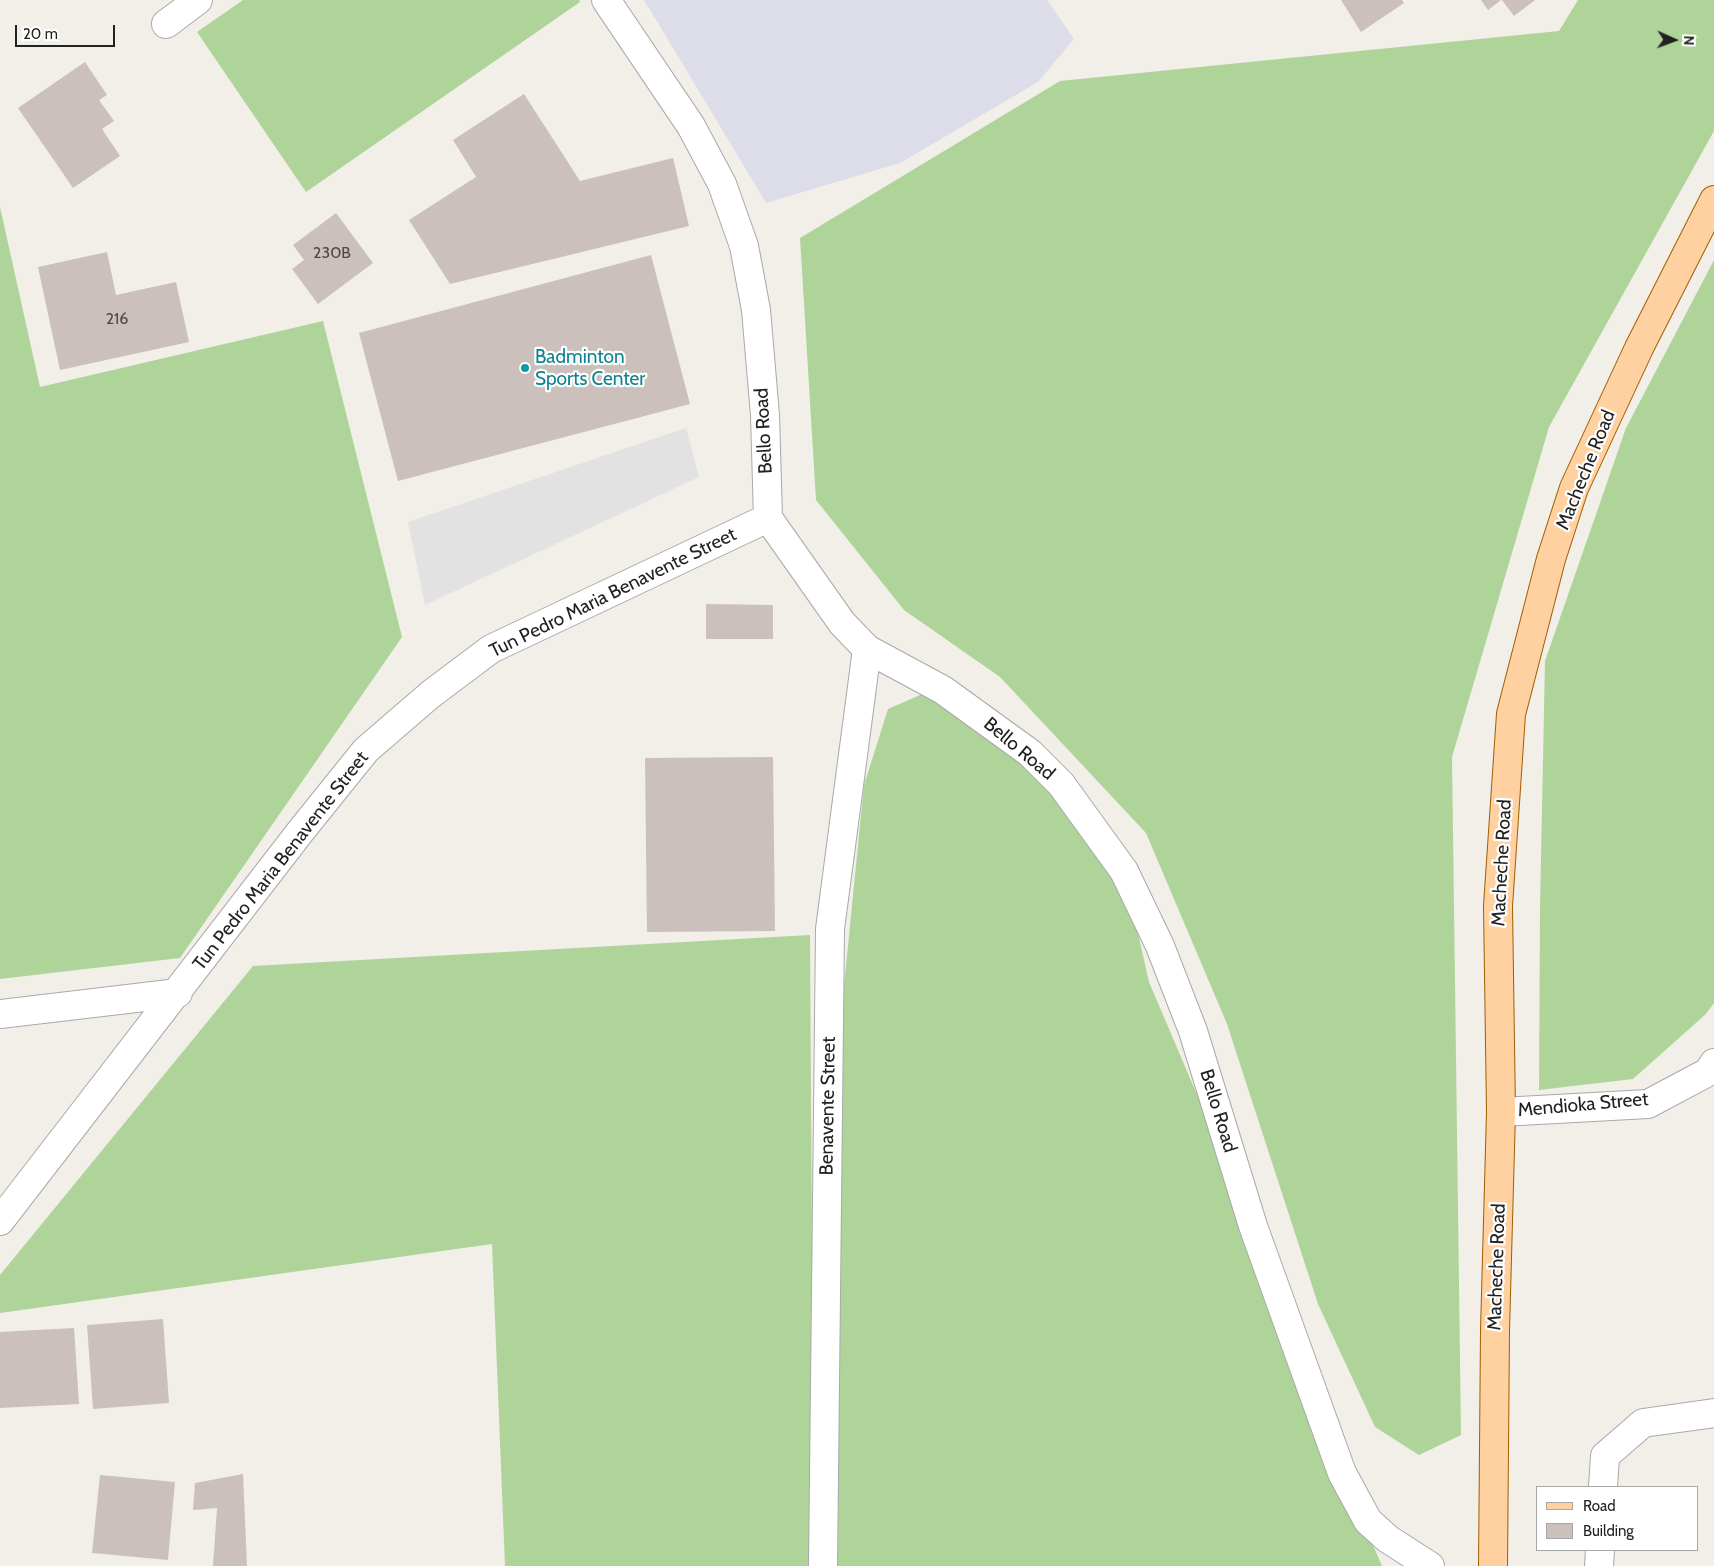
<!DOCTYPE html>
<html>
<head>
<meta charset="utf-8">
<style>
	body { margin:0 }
	#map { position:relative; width:1714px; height:1566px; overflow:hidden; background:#f2eee8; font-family:Cabin,sans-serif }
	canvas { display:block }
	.legend { position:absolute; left:1536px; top:1486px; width:162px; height:65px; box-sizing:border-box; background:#fff; border:1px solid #a7a7a7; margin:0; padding:6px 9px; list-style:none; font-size:15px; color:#222 }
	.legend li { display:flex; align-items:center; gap:10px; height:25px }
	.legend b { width:25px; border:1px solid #a7a7a7 }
	.north { position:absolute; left:1649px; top:15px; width:50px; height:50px; -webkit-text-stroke:4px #fff; paint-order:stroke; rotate:92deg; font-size:14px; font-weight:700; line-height:20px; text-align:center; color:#222 }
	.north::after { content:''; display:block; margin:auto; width:18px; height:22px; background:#222; clip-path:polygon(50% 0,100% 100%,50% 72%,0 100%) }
	.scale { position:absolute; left:15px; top:25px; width:100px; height:22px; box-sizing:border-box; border:2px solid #222; border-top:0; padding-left:6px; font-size:15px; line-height:18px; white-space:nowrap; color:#222; -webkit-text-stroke:4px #fff; paint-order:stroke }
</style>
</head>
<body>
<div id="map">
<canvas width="1714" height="1566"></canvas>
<ul class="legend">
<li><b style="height:6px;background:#ffd0a0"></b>Road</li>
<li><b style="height:14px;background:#cbc0bb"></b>Building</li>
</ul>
<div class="north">N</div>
<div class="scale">20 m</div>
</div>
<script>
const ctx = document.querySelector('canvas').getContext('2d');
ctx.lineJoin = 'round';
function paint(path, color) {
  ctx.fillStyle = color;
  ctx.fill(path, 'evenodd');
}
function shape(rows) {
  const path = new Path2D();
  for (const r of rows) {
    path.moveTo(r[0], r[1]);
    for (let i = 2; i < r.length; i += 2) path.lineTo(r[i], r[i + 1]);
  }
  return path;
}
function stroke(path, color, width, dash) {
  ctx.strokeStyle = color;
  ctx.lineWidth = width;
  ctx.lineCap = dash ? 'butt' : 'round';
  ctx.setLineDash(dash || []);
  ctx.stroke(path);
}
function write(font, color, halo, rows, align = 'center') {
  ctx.font = font + ' Cabin,sans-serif';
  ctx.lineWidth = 4.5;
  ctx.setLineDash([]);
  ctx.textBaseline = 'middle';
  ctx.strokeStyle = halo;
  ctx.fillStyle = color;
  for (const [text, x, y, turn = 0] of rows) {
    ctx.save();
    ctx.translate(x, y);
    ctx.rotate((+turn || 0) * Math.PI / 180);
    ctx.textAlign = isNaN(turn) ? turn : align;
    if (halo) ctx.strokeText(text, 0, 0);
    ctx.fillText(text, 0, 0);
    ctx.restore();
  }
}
const forest = shape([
	[243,0,579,0,580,2,306,192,197,32],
	[1578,0,1714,0,1714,131,1549,427,1452,757,1461,1435,1419,1455,1375,1427,1318,1304,1227,1024,1146,833,1000,677,904,610,816,500,800,238,1060,81,1559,31],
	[0,207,40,387,323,321,402,637,180,958,0,979],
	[1714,260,1714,1003,1706,1014,1633,1079,1539,1090,1540,908,1545,661,1626,428],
	[927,692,996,728,1124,871,1149,982,1253,1226,1342,1473,1382,1566,838,1566,839,1036,864,785,888,709],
	[810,935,814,1566,505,1566,492,1244,0,1313,0,1275,253,966]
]);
const parking = shape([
	[686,428,699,477,425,605,408,522]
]);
const plaza = shape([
	[644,0,1047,0,1074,39,1038,82,900,163,766,203]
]);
const building = shape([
	[1341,0,1402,0,1404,3,1361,32],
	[1481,0,1501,0,1488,10],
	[1502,0,1535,0,1514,16],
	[85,62,107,95,99,100,114,121,102,129,120,156,73,188,18,108],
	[524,94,580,181,673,158,689,226,450,284,409,220,476,177,453,140],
	[336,213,373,263,318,304,292,269,304,260,293,245],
	[107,252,116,295,176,282,189,342,60,370,38,267],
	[651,255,690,404,398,481,359,333],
	[706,604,773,605,773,639,706,639],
	[773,757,775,931,647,932,645,758],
	[163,1319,169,1403,93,1409,87,1325],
	[74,1328,79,1404,0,1408,0,1332],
	[243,1474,247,1566,213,1566,217,1508,193,1510,195,1483],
	[100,1475,175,1482,168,1560,92,1553]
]);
const minor = shape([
	[606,0,691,126,722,184,744,246,756,310,765,415,768,518,842,623,867,649,943,690,1030,753,1061,784,1124,871,1160,946,1193,1031,1253,1226,1342,1473,1368,1521,1388,1539,1430,1566],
	[166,24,198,0],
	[0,1014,178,993],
	[1501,1112,1648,1104,1708,1072,1714,1063],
	[0,1221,300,832,366,750,431,694,491,649,768,518],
	[1603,1487,1605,1456,1643,1423,1714,1413],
	[823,1566,830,929,867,649],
	[1599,1566,1600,1550]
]);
const major = shape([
	[1493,1566,1495,1331,1501,1112,1498,906,1511,714,1551,559,1574,488,1639,348,1714,200]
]);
const markers = [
	[525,368,5,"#0f9aa8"]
];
const numberNames = [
	["230B",332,253],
	["216",117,319]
];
const cultureNames = [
	["Badminton",535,357],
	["Sports Center",535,379]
];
const streetNames = [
	["Bello Road",764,431,-93],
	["Macheche Road",1586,470,-68],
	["Tun Pedro Maria Benavente Street",613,593,-26],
	["Bello Road",1019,749,40],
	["Tun Pedro Maria Benavente Street",281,861,-52],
	["Macheche Road",1502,863,-87],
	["Mendioka Street",1583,1105,-5],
	["Benavente Street",828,1106,-89],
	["Bello Road",1218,1111,73],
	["Macheche Road",1497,1267,-88]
];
paint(forest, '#afd49a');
paint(parking, '#e2e2e2');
paint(plaza, '#dcdde8');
paint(building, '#cbc0bb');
stroke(minor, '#a9a9a9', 30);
stroke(major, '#9f5f00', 30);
stroke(minor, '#fff', 28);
stroke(major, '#ffd0a0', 28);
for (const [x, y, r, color] of markers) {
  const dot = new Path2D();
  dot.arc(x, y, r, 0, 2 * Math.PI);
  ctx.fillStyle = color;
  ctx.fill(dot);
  stroke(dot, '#fff', 2);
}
write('16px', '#4c4a48', null, numberNames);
write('19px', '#0d838f', '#fff', cultureNames, 'left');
write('19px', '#222', '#fff', streetNames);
</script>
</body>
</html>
